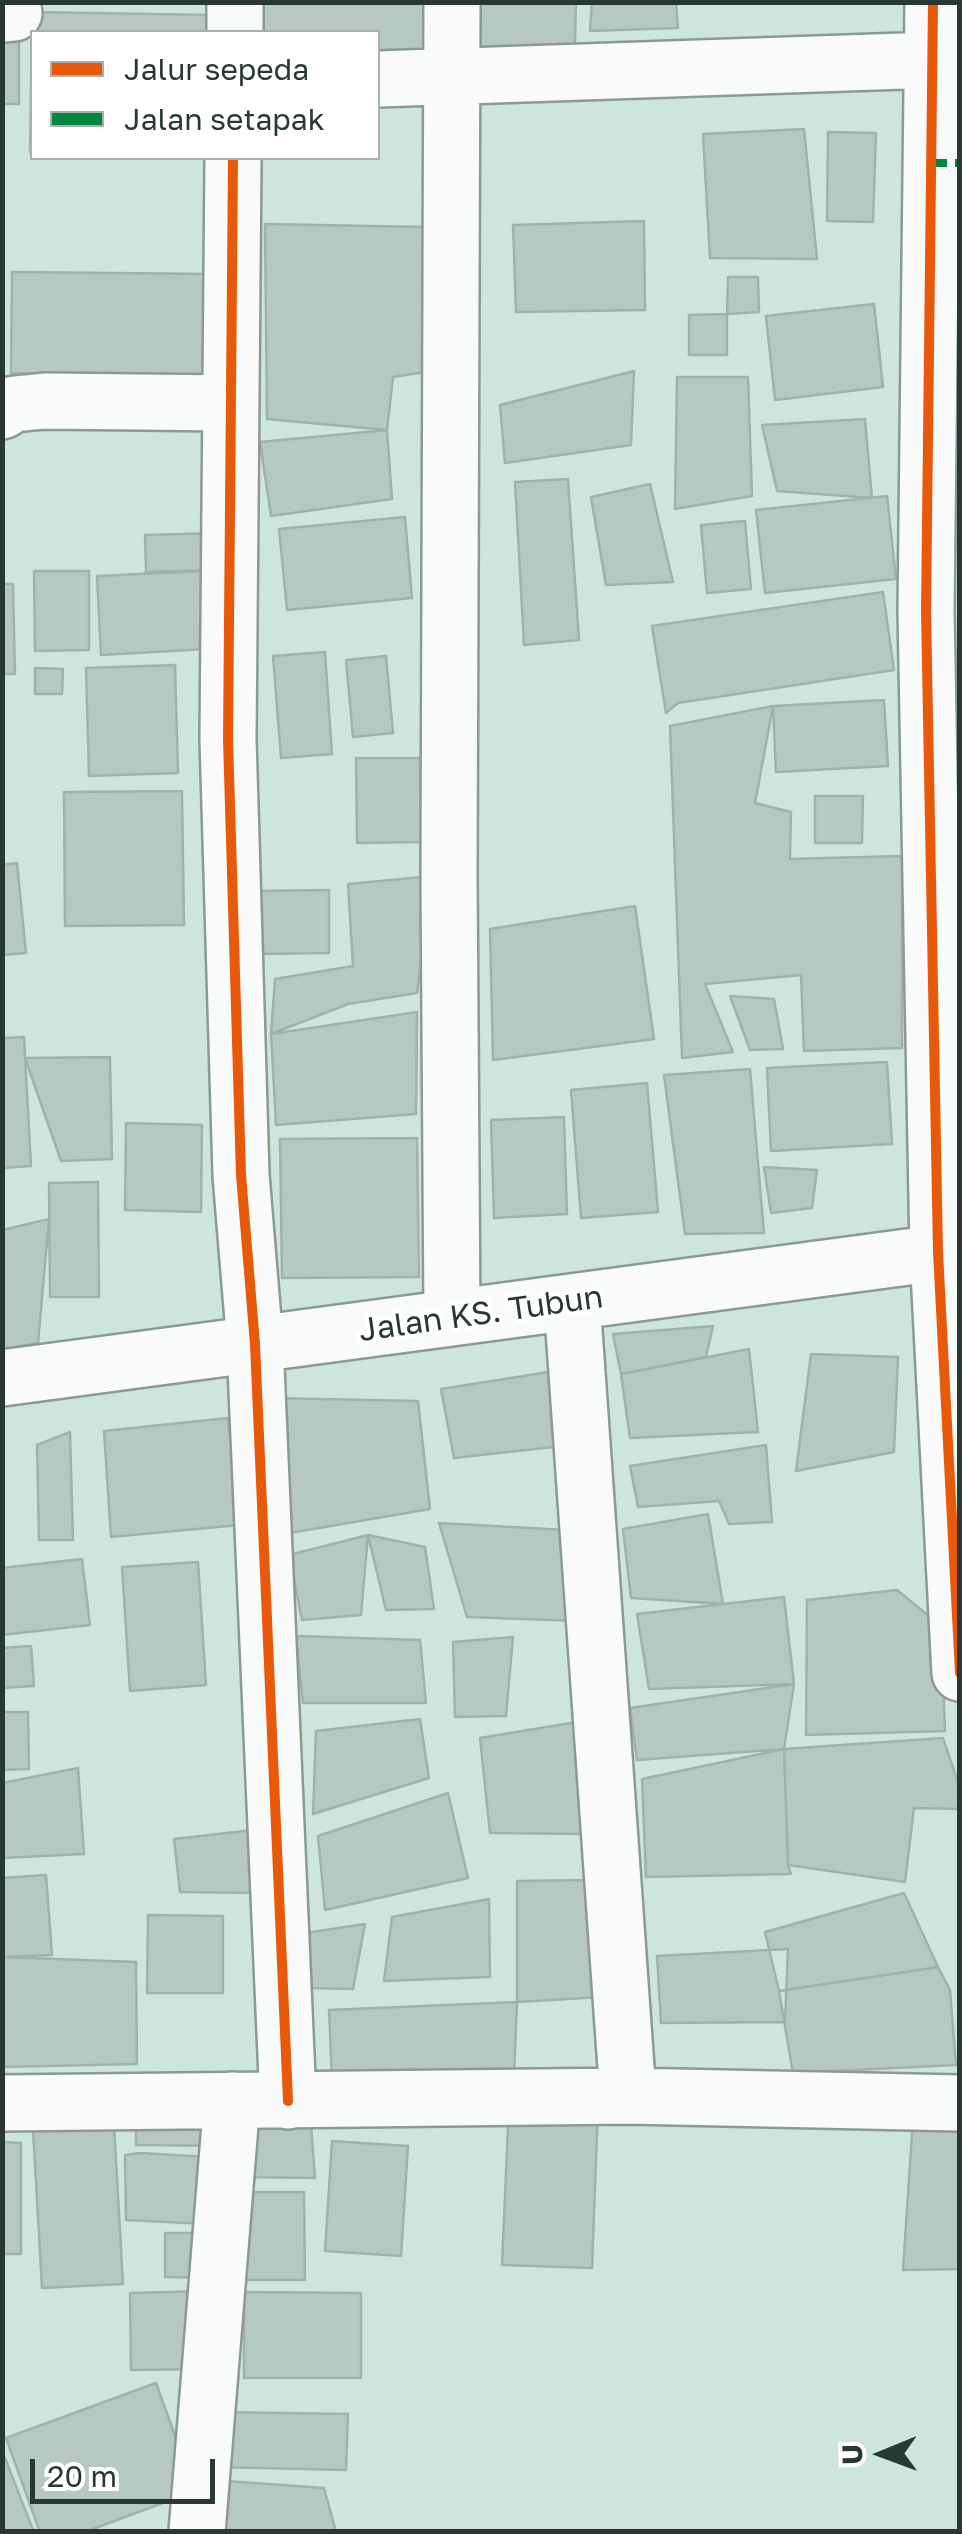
<!DOCTYPE html>
<html>
<head>
<meta charset="utf-8">
<style>
	body { margin:0 }
	#map { position:relative; width:962px; height:2534px; overflow:hidden; background:#cee5dd; font-family:"Golos Text",sans-serif }
	canvas { display:block }
	.frame { position:absolute; inset:0; border:5px solid #283933; pointer-events:none }
	.legend { position:absolute; left:30px; top:30px; width:350px; height:130px; box-sizing:border-box; background:#fff; border:2px solid #a9b0ad; margin:0; padding:12px 18px; list-style:none; font-size:30px; color:#283933 }
	.legend li { display:flex; align-items:center; gap:20px; height:50px }
	.legend b { width:50px; border:2px solid #a9b0ad }
	.north { position:absolute; left:832px; top:2404px; width:100px; height:100px; -webkit-text-stroke:8px #fff; paint-order:stroke; rotate:269deg; font-size:28px; font-weight:700; line-height:40px; text-align:center; color:#283933 }
	.north::after { content:''; display:block; margin:auto; width:35px; height:45px; background:#283933; clip-path:polygon(50% 0,100% 100%,50% 72%,0 100%) }
	.scale { position:absolute; left:30px; top:2459px; width:185px; height:45px; box-sizing:border-box; border:5px solid #283933; border-top:0; padding-left:12px; font-size:30px; line-height:35px; white-space:nowrap; color:#283933; -webkit-text-stroke:8px #fff; paint-order:stroke }
</style>
</head>
<body>
<div id="map">
<canvas width="962" height="2534"></canvas>
<div class="frame"></div>
<ul class="legend">
<li><b style="height:12px;background:#e8590c"></b>Jalur sepeda</li>
<li><b style="height:12px;background:#00873e"></b>Jalan setapak</li>
</ul>
<div class="north">U</div>
<div class="scale">20 m</div>
</div>
<script>
const ctx = document.querySelector('canvas').getContext('2d');
ctx.lineJoin = 'round';
function paint(path, color) {
  ctx.fillStyle = color;
  ctx.fill(path, 'evenodd');
}
function shape(rows) {
  const path = new Path2D();
  for (const r of rows) {
    path.moveTo(r[0], r[1]);
    for (let i = 2; i < r.length; i += 2) path.lineTo(r[i], r[i + 1]);
  }
  return path;
}
function stroke(path, color, width, dash) {
  ctx.strokeStyle = color;
  ctx.lineWidth = width;
  ctx.lineCap = dash ? 'butt' : 'round';
  ctx.setLineDash(dash || []);
  ctx.stroke(path);
}
function write(font, color, halo, rows, align = 'center') {
  ctx.font = font + ' "Golos Text",sans-serif';
  ctx.lineWidth = 8;
  ctx.setLineDash([]);
  ctx.textBaseline = 'middle';
  ctx.strokeStyle = halo;
  ctx.fillStyle = color;
  for (const [text, x, y, turn = 0] of rows) {
    ctx.save();
    ctx.translate(x, y);
    ctx.rotate((+turn || 0) * Math.PI / 180);
    ctx.textAlign = isNaN(turn) ? turn : align;
    if (halo) ctx.strokeText(text, 0, 0);
    ctx.fillText(text, 0, 0);
    ctx.restore();
  }
}
const building = shape([
	[250,2,445,2,446,51,378,53,378,32,251,32,250,2],
	[476,2,576,2,575,44,472,49,476,2],
	[592,2,676,2,678,28,590,31,592,2],
	[32,12,212,15,212,32,32,32,32,152,30,152,32,12],
	[2,23,19,24,19,104,2,104,2,23],
	[804,129,817,259,710,258,703,134,804,129],
	[828,132,876,133,873,222,827,221,828,132],
	[644,221,645,310,516,312,513,225,644,221],
	[265,224,424,227,432,371,393,377,387,430,267,419,265,224],
	[12,272,214,274,214,375,11,373,12,272],
	[728,277,758,277,759,312,727,314,728,277],
	[874,304,883,387,775,400,766,316,874,304],
	[727,314,727,355,689,355,689,315,727,314],
	[634,371,631,445,505,463,500,405,634,371],
	[677,377,748,377,752,496,675,509,677,377],
	[865,419,872,498,777,491,762,425,865,419],
	[387,430,392,499,271,516,260,442,387,430],
	[568,479,579,640,524,645,515,482,568,479],
	[650,484,673,582,606,585,591,497,650,484],
	[887,496,896,579,765,593,756,510,887,496],
	[405,517,412,598,287,610,279,529,405,517],
	[745,521,751,589,707,593,701,525,745,521],
	[216,533,217,570,146,572,145,535,216,533],
	[34,571,89,571,89,650,35,651,34,571],
	[203,571,206,649,101,655,97,576,203,571],
	[2,584,13,584,15,674,2,674,2,584],
	[883,592,894,670,678,703,666,713,652,626,883,592],
	[325,652,332,754,281,758,273,656,325,652],
	[386,656,393,733,353,737,346,660,386,656],
	[175,665,178,773,89,776,86,668,175,665],
	[35,668,63,669,62,694,35,694,35,668],
	[884,700,888,766,776,772,773,706,884,700],
	[773,706,755,803,791,812,790,859,902,856,902,1048,804,1051,801,975,705,984,733,1052,682,1058,670,726,773,706],
	[356,758,421,758,422,842,357,843,356,758],
	[182,791,184,925,65,926,64,792,182,791],
	[815,796,863,796,862,843,815,843,815,796],
	[17,863,26,953,2,955,2,865,17,863],
	[433,876,417,993,348,1004,271,1034,275,979,353,966,348,884,433,876],
	[329,890,329,953,259,954,259,891,329,890],
	[635,906,654,1039,493,1060,490,929,635,906],
	[730,996,774,999,783,1049,750,1050,730,996],
	[417,1012,416,1114,276,1125,271,1034,417,1012],
	[24,1037,31,1166,2,1168,2,1038,24,1037],
	[110,1057,112,1159,61,1161,25,1058,110,1057],
	[887,1062,892,1144,771,1151,767,1068,887,1062],
	[750,1069,764,1233,685,1234,664,1075,750,1069],
	[647,1083,658,1212,581,1218,571,1090,647,1083],
	[564,1117,567,1214,494,1218,491,1120,564,1117],
	[126,1123,202,1125,201,1212,125,1210,126,1123],
	[417,1138,419,1277,282,1278,280,1139,417,1138],
	[764,1167,817,1170,812,1208,771,1213,764,1167],
	[98,1182,99,1297,50,1297,49,1183,98,1182],
	[49,1219,38,1343,2,1349,2,1230,49,1219],
	[713,1326,706,1357,621,1374,613,1334,713,1326],
	[749,1349,758,1432,630,1438,621,1374,749,1349],
	[811,1354,898,1357,894,1452,796,1471,811,1354],
	[555,1371,562,1446,454,1458,441,1389,555,1371],
	[272,1398,418,1401,430,1509,278,1535,272,1398],
	[228,1418,239,1525,111,1537,104,1431,228,1418],
	[70,1432,73,1540,39,1540,37,1445,70,1432],
	[766,1445,772,1522,729,1524,719,1501,638,1507,630,1466,766,1445],
	[708,1514,723,1604,631,1598,623,1529,708,1514],
	[439,1523,566,1530,578,1621,467,1617,439,1523],
	[368,1535,361,1615,302,1620,289,1555,368,1535],
	[368,1535,425,1547,434,1609,386,1610,368,1535],
	[82,1559,90,1625,2,1635,2,1568,82,1559],
	[198,1562,206,1685,130,1691,122,1567,198,1562],
	[897,1590,941,1626,945,1731,806,1735,807,1600,897,1590],
	[784,1597,794,1684,649,1689,637,1614,784,1597],
	[296,1636,420,1640,426,1703,303,1703,296,1636],
	[513,1637,506,1716,455,1717,453,1642,513,1637],
	[31,1646,34,1686,2,1688,2,1648,31,1646],
	[794,1684,784,1749,637,1760,630,1708,794,1684],
	[2,1712,28,1712,29,1769,2,1770,2,1712],
	[420,1719,429,1778,313,1814,316,1731,420,1719],
	[577,1722,585,1834,490,1833,480,1738,577,1722],
	[943,1738,960,1788,960,1809,914,1808,905,1882,788,1865,784,1749,943,1738],
	[784,1749,788,1865,791,1874,646,1877,642,1779,784,1749],
	[78,1768,84,1854,2,1858,2,1783,78,1768],
	[448,1793,468,1878,325,1910,318,1836,448,1793],
	[253,1830,256,1893,180,1892,174,1839,253,1830],
	[46,1875,52,1955,2,1957,2,1878,46,1875],
	[590,1880,601,1997,517,2002,517,1881,590,1880],
	[904,1893,938,1967,779,1991,765,1932,904,1893],
	[489,1899,490,1977,384,1981,392,1917,489,1899],
	[148,1915,223,1916,223,1993,147,1993,148,1915],
	[365,1924,353,1989,304,1988,305,1933,365,1924],
	[788,1949,785,2022,661,2023,657,1956,788,1949],
	[2,1957,136,1962,137,2064,2,2067,2,1957],
	[938,1967,950,1990,956,2065,793,2073,779,1991,938,1967],
	[517,2002,514,2075,332,2079,329,2010,517,2002],
	[509,2103,598,2107,592,2268,502,2265,509,2103],
	[136,2108,224,2109,225,2146,136,2145,136,2108],
	[310,2111,315,2178,238,2177,237,2120,310,2111],
	[913,2118,960,2119,960,2269,903,2270,913,2118],
	[114,2125,123,2284,42,2288,33,2129,114,2125],
	[332,2141,408,2146,401,2256,325,2251,332,2141],
	[2,2142,21,2143,21,2254,2,2254,2,2142],
	[140,2153,210,2157,207,2224,126,2220,125,2155,140,2153],
	[235,2192,304,2192,305,2280,236,2280,235,2192],
	[165,2233,216,2233,214,2278,165,2277,165,2233],
	[206,2291,208,2369,131,2370,130,2293,206,2291],
	[244,2292,361,2293,361,2378,244,2378,244,2292],
	[156,2383,195,2491,85,2532,40,2532,6,2438,156,2383],
	[216,2412,348,2414,346,2470,214,2467,216,2412],
	[5,2458,33,2530,29,2532,2,2532,2,2460,5,2458],
	[226,2481,324,2488,336,2532,223,2532,226,2481]
]);
const minor = shape([
	[933,2,926,611,938,1252,960,1673],
	[2,14,14,13],
	[235,32,235,2],
	[378,79,933,60],
	[233,158,228,739,241,1175,255,1344,288,2101],
	[2,411,14,404,45,401,231,403],
	[452,1317,449,873,452,2],
	[2,1378,960,1250],
	[628,2096,960,2103],
	[2,2103,628,2096,572,1302],
	[197,2532,232,2100]
]);
const quiet = shape([
	[932,163,960,163]
]);
const cycleway = shape([
	[933,2,926,611,938,1252,960,1673],
	[233,158,228,739,241,1175,255,1344,288,2101]
]);
const streetNames = [
	["Jalan KS. Tubun",481,1314,-8]
];
paint(building, '#b6c8c2');
stroke(building, '#a0b2ac', 2.5);
stroke(minor, '#899b94', 60);
stroke(minor, '#f8fbfa', 55);
stroke(quiet, '#00873e', 8, [15, 8]);
stroke(cycleway, '#e8590c', 10);
write('32px', '#283933', '#fff', streetNames);
</script>
</body>
</html>
